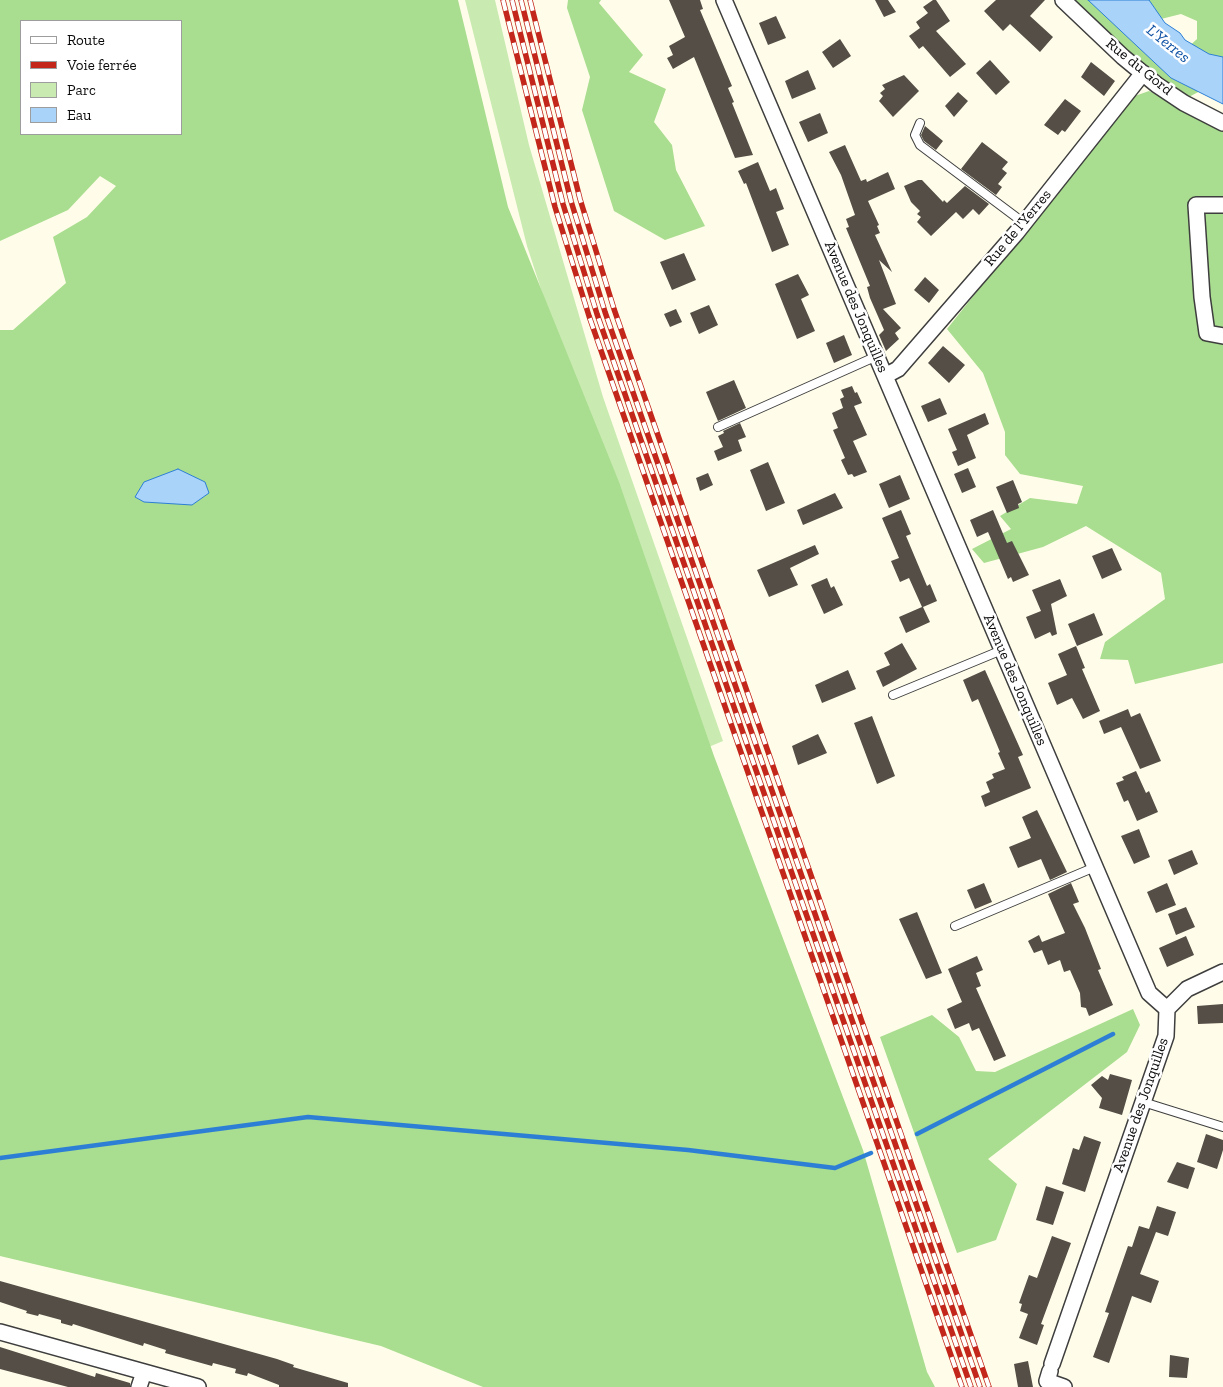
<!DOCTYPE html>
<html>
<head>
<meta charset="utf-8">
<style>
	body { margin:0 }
	#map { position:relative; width:1223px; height:1387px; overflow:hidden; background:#fffde9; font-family:"Zilla Slab",serif }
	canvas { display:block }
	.legend { position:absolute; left:20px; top:20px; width:162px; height:115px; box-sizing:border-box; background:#fff; border:1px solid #9d9d9d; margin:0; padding:6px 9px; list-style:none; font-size:15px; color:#0b0b0b }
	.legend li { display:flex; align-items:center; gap:10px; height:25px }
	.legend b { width:25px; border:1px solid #9d9d9d }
</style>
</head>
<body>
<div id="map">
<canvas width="1223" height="1387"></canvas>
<ul class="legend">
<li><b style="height:6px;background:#fff"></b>Route</li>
<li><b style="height:6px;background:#c3261b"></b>Voie ferrée</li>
<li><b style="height:14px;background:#c9ebb1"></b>Parc</li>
<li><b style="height:14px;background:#aad3fa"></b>Eau</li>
</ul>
</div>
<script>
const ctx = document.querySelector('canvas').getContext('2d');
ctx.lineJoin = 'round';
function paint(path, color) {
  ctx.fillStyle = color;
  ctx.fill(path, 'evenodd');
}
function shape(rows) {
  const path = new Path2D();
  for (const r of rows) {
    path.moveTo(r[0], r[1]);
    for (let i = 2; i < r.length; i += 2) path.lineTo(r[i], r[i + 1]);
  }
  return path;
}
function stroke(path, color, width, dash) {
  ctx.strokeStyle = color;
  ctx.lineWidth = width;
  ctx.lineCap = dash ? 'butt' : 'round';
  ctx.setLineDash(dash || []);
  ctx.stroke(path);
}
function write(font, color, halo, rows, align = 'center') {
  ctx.font = font + ' "Zilla Slab",serif';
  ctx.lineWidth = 5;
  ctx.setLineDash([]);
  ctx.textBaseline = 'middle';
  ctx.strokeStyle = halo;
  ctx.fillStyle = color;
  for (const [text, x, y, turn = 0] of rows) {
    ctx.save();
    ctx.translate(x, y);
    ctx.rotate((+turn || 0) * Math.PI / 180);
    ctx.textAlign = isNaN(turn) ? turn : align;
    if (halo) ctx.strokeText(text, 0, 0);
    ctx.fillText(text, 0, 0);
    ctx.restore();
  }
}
const green = shape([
	[465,0,495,0,529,145,603,397,723,741,692,754,527,246]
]);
const forest = shape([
	[0,0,458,0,508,207,619,482,714,756,863,1150,927,1372,935,1387,483,1387,381,1346,0,1256,0,330,13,330,66,283,53,237,87,217,116,186,100,176,68,210,0,241],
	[21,21,181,21,181,134,21,134],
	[568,0,601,0,599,3,643,55,629,72,666,89,654,122,672,145,676,170,705,226,665,240,614,211,582,110,590,77,567,8],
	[1071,0,1095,0,1202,90,1187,98,1121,46],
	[1128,0,1223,0,1223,77,1184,51,1197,39,1197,21,1181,14,1157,20],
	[1149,91,1223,128,1223,663,1135,684,1128,660,1100,659,1105,642,1165,599,1161,573,1086,526,1043,547,984,563,972,549,1011,529,1000,516,1030,498,1077,504,1083,486,1020,474,1005,455,1005,432,983,373,947,329,1132,97],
	[1133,1009,1140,1025,1127,1052,988,1159,1017,1184,996,1240,957,1253,880,1037,932,1015,959,1037,976,1071,995,1072]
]);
const water = shape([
	[1088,0,1149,0,1165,23,1180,33,1185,40,1209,54,1223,57,1223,104,1171,78,1088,0],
	[178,469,205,482,209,493,192,505,144,502,135,497,144,482,178,469]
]);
const stream = shape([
	[917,1134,1113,1034],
	[0,1158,308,1117,688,1150,835,1168,871,1153]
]);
const building = shape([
	[669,0,700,0,703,9,700,10,732,86,728,88,734,102,732,103,753,155,735,158,694,57,673,69,667,58,673,55,669,46,685,37],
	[875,0,888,0,896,12,884,17],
	[933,0,936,0,950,21,936,31,966,64,950,77,923,46,919,49,909,36,920,28,916,22,928,13,923,7],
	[996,0,1045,0,1030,16,1053,37,1040,52,1010,24,1003,31,984,11],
	[776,16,786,38,768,45,759,23],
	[840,39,851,56,833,68,822,52],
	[990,60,1010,82,996,95,976,73],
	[1091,62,1115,81,1104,96,1081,77],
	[808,70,816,89,792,99,785,81],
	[904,75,919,91,893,117,879,101,883,96,880,93,885,89,882,85],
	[958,92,968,101,954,117,945,106],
	[1065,99,1081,111,1065,132,1062,130,1058,135,1044,125],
	[820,113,828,133,808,142,799,122],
	[925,126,943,141,936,150,924,141,921,135],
	[982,142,1008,162,1002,169,1007,173,998,184,1002,187,996,195,961,169],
	[845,145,861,181,866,179,867,182,888,172,895,189,868,201,879,225,877,226,880,233,875,235,892,272,879,260,896,304,883,309,901,328,895,333,899,339,886,351,879,335,884,330,870,298,867,287,870,286,846,228,849,227,846,219,855,215,841,175,829,152],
	[758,162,770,191,776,188,784,209,776,212,789,245,772,252,746,183,744,184,738,171],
	[918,180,922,180,943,202,944,200,947,203,965,186,989,204,979,215,973,209,963,219,956,212,931,236,917,222,921,217,917,214,920,211,911,202,904,186],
	[684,253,696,280,672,290,660,262],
	[798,274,809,295,801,299,815,331,797,339,775,284],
	[925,277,939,290,929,303,914,290],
	[709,305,718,325,699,334,690,313],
	[676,309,682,322,670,327,664,314],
	[844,335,852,355,834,363,826,343],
	[943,346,965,365,949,383,928,363],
	[734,380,746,408,718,421,706,392],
	[852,386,855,393,857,392,862,403,854,406,867,435,853,441,867,472,854,477,852,474,848,475,841,460,845,458,833,430,838,428,832,413,843,408,840,399,844,397,841,390],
	[940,398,947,414,928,422,921,406],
	[985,413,989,424,967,435,976,458,958,466,952,452,957,450,948,429],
	[740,423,746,437,738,440,742,451,718,461,714,451,723,447,718,436,724,433,723,431],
	[768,462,785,503,766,511,750,470],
	[968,468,976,487,962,493,954,474],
	[708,473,713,485,700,491,696,478],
	[900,475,910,499,889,508,879,484],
	[1013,480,1022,502,1018,504,1019,508,1007,513,996,487],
	[835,493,843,508,803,525,797,510],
	[901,510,911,534,906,536,927,586,930,584,937,601,923,607,930,622,906,633,899,617,922,607,909,578,900,582,891,561,899,558,882,518],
	[993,510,1007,543,1012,541,1029,575,1013,582,1011,577,1008,579,988,532,977,537,970,520],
	[815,545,819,554,790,568,798,585,769,597,757,570],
	[1112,548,1122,570,1102,579,1092,556],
	[827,578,831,588,834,586,843,605,824,614,811,585],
	[1060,579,1067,596,1051,604,1057,634,1052,636,1050,632,1035,639,1026,617,1041,611,1032,590],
	[1094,613,1103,635,1077,646,1068,624],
	[902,643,917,669,883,687,876,671,890,665,884,653],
	[1076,646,1085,668,1082,669,1100,711,1083,719,1072,698,1057,705,1048,683,1067,675,1058,654],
	[848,670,856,689,822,703,815,685],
	[985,670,1023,755,1018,757,1031,788,985,807,981,796,990,792,986,782,994,778,992,774,1005,769,998,753,1000,752,978,699,972,702,963,680],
	[1128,709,1131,717,1140,713,1161,761,1140,769,1121,727,1104,734,1099,721],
	[872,716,895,776,877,784,854,723],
	[818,734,827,753,798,765,792,746],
	[1136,771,1146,793,1149,791,1158,812,1137,821,1128,800,1124,802,1116,783,1124,780,1122,777],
	[1037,810,1067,872,1050,880,1041,859,1018,868,1009,847,1031,838,1022,817],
	[1139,829,1150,857,1134,864,1121,836],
	[1192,850,1198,864,1174,875,1168,860],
	[984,883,992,902,975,909,967,890],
	[1071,883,1079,902,1073,904,1085,928,1101,969,1098,970,1113,1005,1089,1016,1086,1008,1081,1007,1080,993,1070,970,1064,972,1060,960,1048,965,1042,950,1034,953,1028,941,1039,935,1042,942,1065,933,1048,894],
	[1167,883,1176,905,1156,913,1147,892],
	[1186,907,1195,927,1176,935,1168,914],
	[917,912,942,973,926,979,899,919],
	[1186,936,1194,955,1167,967,1159,948],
	[977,956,983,970,976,973,981,986,976,988,1006,1056,994,1061,979,1028,972,1031,969,1023,955,1029,947,1009,962,1002,948,969],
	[1223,1004,1223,1023,1198,1024,1197,1006],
	[1110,1074,1132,1080,1122,1115,1099,1108,1102,1098,1091,1085,1102,1076,1108,1080],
	[1206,1134,1223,1140,1223,1150,1217,1169,1197,1162],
	[1084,1136,1101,1142,1085,1192,1062,1184,1073,1148,1079,1150],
	[1177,1162,1195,1168,1188,1189,1167,1182],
	[1046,1186,1064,1192,1053,1225,1036,1220],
	[1157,1206,1176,1212,1168,1236,1156,1232,1140,1274,1159,1281,1151,1303,1132,1296,1109,1363,1093,1357,1109,1313,1105,1312,1128,1246,1132,1247,1139,1226,1149,1229],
	[1052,1236,1071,1243,1041,1324,1044,1325,1037,1345,1019,1338,1028,1314,1020,1311,1022,1304,1019,1303,1029,1275,1037,1278],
	[0,1281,277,1359,294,1365,293,1367,348,1383,348,1387,279,1387,279,1385,248,1373,247,1376,235,1373,236,1369,213,1363,212,1366,165,1353,166,1350,144,1343,143,1346,73,1324,72,1326,61,1323,61,1320,39,1314,38,1316,26,1313,27,1311,0,1302],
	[0,1347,95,1377,96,1373,130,1383,130,1387,68,1387,0,1369],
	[1170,1355,1189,1358,1187,1378,1169,1377],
	[1028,1361,1033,1387,1018,1387,1014,1364]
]);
const service = shape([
	[920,123,915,135,920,145,1024,223],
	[718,427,877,356],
	[893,695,1002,650],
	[955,926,1095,867],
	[1143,1102,1223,1127]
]);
const minor = shape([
	[724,0,1149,993,1167,1009,1166,1036,1052,1364],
	[1063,0,1123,57,1157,85,1184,103,1223,123],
	[1223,205,1196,205,1202,297,1207,333,1223,336],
	[885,376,898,369,1017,232,1143,73],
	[1167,1009,1187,989,1223,972],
	[0,1332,198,1387],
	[1050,1371,1047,1381,1064,1387],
	[139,1387,144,1372]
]);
const rail = shape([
	[503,0,555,207,589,316,962,1387],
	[512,0,563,204,597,314,971,1387],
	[521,0,571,201,605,312,980,1387],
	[530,0,580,199,614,309,989,1387]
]);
const streetNames = [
	["Rue du Gord",1139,67,39],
	["Rue de l'Yerres",1018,228,-50],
	["Avenue des Jonquilles",856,307,67],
	["Avenue des Jonquilles",1015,680,67],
	["Avenue des Jonquilles",1141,1105,-71]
];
const waterNames = [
	["L'Yerres",1168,44,39]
];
paint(green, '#c9ebb1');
paint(forest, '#a9dd8f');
paint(water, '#aad3fa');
stroke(water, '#2d7fd6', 1);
stroke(stream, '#2d7fd6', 4.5);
paint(building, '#544e47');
stroke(service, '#3e3e3e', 10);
stroke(minor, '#3e3e3e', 18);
stroke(service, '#fff', 8);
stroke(minor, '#fff', 15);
stroke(rail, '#c3261b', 5.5);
stroke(rail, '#fff', 4, [11]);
write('15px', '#0b0b0b', '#fff', streetNames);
write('italic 16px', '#0e51a4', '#fff', waterNames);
</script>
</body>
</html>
